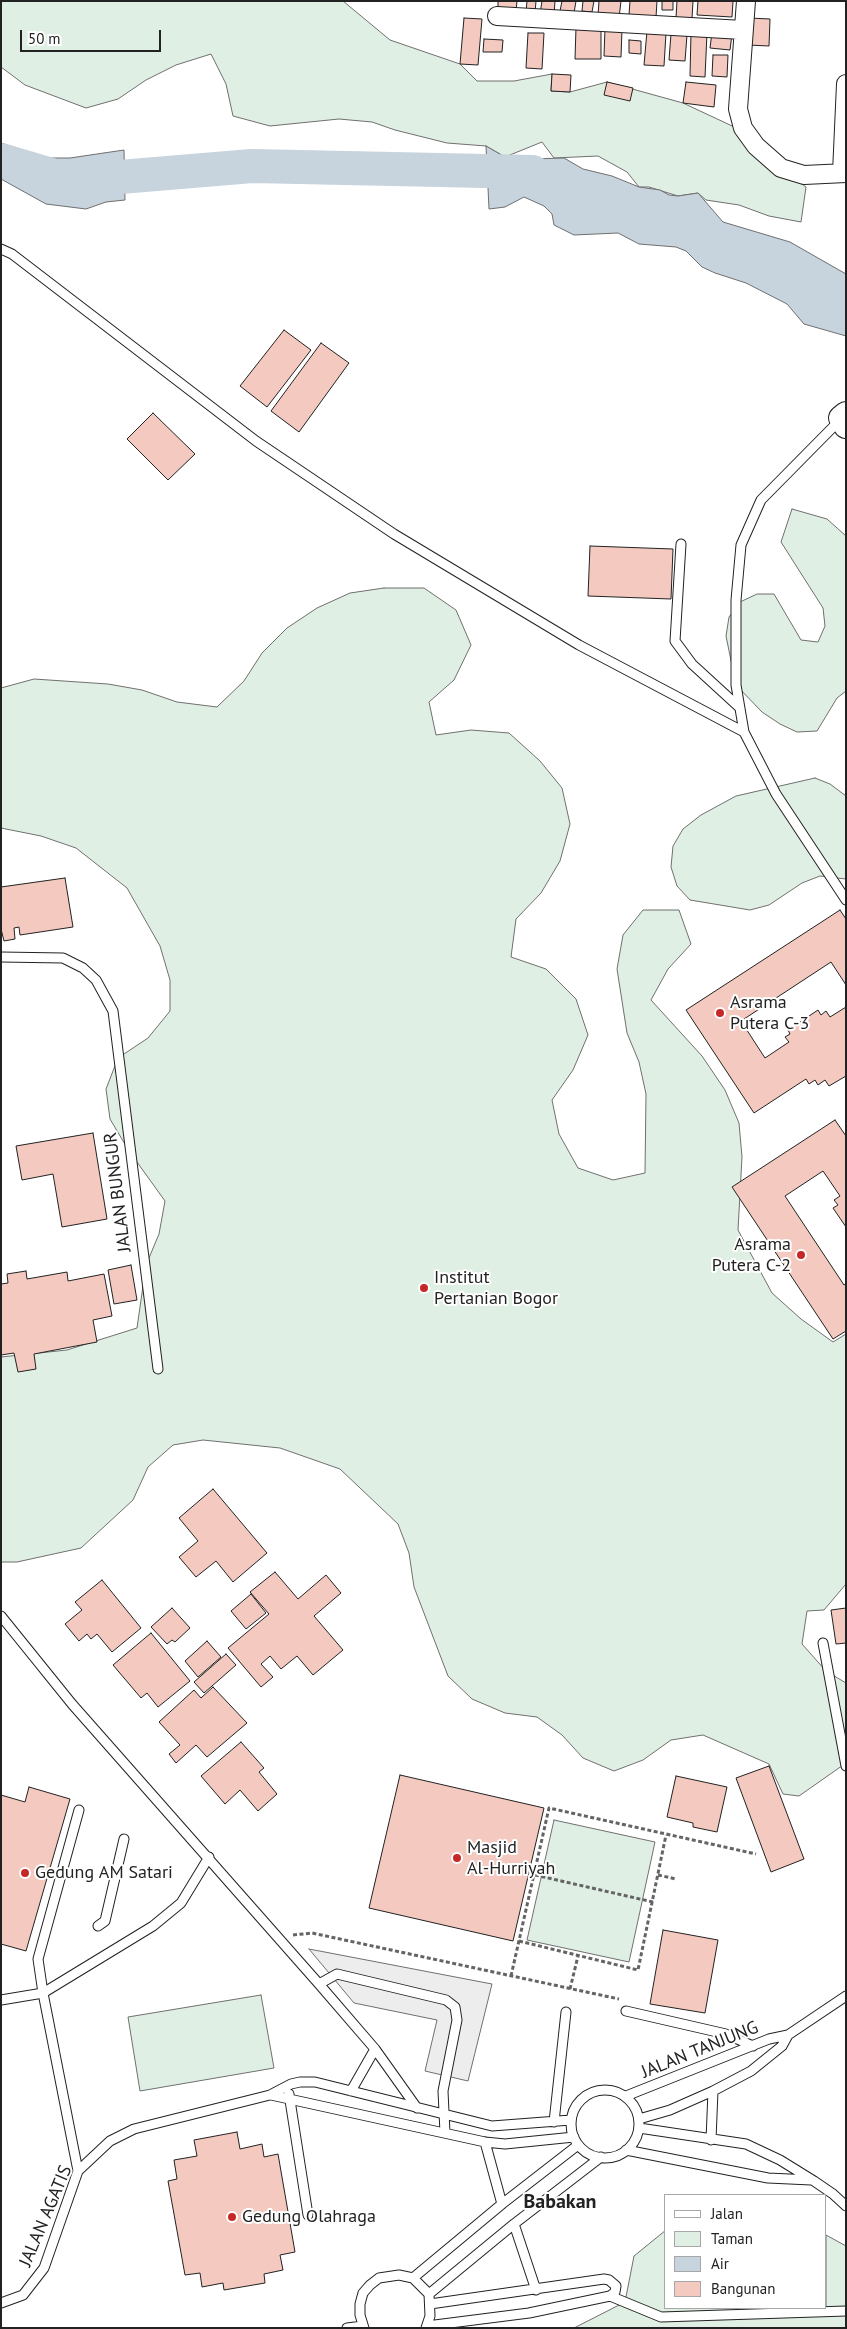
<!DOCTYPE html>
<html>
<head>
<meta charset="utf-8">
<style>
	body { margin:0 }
	#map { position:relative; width:847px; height:2329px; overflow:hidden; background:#fff; font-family:"PT Sans",sans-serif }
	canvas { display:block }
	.frame { position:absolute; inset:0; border:2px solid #222; pointer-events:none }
	.legend { position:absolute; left:664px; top:2194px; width:162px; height:115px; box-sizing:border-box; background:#fff; border:1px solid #a7a7a7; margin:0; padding:6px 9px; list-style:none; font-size:15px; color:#222 }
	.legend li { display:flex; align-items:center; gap:10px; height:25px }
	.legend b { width:25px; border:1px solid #a7a7a7 }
	.scale { position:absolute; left:20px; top:30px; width:141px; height:22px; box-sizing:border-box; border:2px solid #222; border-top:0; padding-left:6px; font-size:15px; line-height:18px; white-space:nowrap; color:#222; -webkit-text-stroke:4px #fff; paint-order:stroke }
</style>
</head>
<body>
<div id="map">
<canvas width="847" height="2329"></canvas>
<div class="frame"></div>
<ul class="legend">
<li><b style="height:6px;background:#fff"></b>Jalan</li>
<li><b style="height:14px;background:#e0efe3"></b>Taman</li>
<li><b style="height:14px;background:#c7d3dd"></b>Air</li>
<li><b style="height:14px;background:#f3c9c0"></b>Bangunan</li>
</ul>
<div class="scale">50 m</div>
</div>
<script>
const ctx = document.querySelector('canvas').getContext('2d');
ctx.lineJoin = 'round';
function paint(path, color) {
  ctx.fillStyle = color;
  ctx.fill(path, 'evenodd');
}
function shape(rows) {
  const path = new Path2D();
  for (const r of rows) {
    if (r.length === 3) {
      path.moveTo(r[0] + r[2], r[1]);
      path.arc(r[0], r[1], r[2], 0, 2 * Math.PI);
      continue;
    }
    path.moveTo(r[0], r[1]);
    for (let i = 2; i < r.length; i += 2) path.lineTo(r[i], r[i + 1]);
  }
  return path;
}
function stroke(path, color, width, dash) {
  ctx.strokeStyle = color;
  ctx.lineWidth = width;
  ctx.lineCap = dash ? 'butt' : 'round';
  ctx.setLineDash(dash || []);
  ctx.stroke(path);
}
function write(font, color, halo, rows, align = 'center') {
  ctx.font = font + ' "PT Sans",sans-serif';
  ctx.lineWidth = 4;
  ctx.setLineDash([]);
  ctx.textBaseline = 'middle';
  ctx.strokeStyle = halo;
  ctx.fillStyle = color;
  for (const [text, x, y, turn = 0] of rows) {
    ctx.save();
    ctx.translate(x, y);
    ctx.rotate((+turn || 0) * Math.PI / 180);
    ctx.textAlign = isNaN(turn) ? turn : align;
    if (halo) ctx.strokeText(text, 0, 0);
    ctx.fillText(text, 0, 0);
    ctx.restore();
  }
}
const green = shape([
	[1,1,343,1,390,40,460,64,477,81,514,81,552,74,551,91,570,92,607,82,683,103,760,139,772,163,806,187,801,222,769,216,739,205,706,200,698,193,678,196,649,187,639,187,627,172,598,156,554,158,542,142,505,157,486,146,447,143,395,130,372,122,339,119,270,126,233,116,226,84,211,54,176,65,146,80,118,99,86,108,25,85,1,67,1,1],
	[792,509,827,519,846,536,846,691,837,698,817,731,797,732,780,724,762,712,736,685,726,636,729,617,740,602,757,594,774,594,801,640,818,642,825,626,823,608,781,542,792,509],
	[384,588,424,588,456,610,471,645,454,680,429,702,436,735,471,730,509,733,540,761,562,788,570,824,560,861,541,893,516,919,511,957,546,969,576,999,588,1035,573,1070,552,1100,559,1134,578,1168,613,1180,645,1173,646,1094,639,1062,627,1033,617,969,623,935,643,910,679,910,691,944,668,969,651,1000,702,1056,725,1090,739,1123,742,1157,738,1230,772,1293,801,1319,833,1342,846,1334,846,1584,824,1610,807,1611,802,1644,826,1671,846,1683,846,1763,799,1796,783,1794,769,1764,703,1735,671,1740,643,1760,614,1771,583,1758,562,1735,537,1717,505,1713,472,1699,448,1676,414,1587,409,1553,398,1524,340,1469,280,1448,203,1440,173,1445,148,1467,133,1500,81,1548,17,1562,1,1562,1,1357,67,1350,137,1328,146,1265,159,1234,165,1201,129,1151,110,1119,106,1089,118,1058,148,1038,170,1011,170,980,160,946,127,888,76,848,41,836,1,828,1,688,34,679,108,684,142,690,177,702,217,707,244,681,262,653,287,628,317,608,350,593,384,588],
	[815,778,830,784,846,796,846,879,820,876,802,883,769,905,750,910,690,900,677,886,671,867,673,846,683,829,701,815,736,796,815,778],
	[554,1820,655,1842,629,1962,527,1940,554,1820],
	[261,1995,274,2068,140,2091,128,2017,261,1995],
	[666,2230,666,2308,826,2308,826,2235,846,2246,846,2328,574,2328,625,2302,634,2256,666,2230]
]);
const parking = shape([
	[309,1949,492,1984,468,2081,425,2071,437,2020,354,2003,309,1949]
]);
const water = shape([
	[1,143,48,158,70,158,124,150,125,200,106,202,86,209,46,204,1,179,1,143],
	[486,146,505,157,515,158,524,156,533,159,564,158,583,169,612,176,639,187,660,190,669,195,678,196,698,193,723,222,790,242,846,274,846,336,804,324,787,304,746,283,715,273,702,267,686,251,676,247,639,244,618,233,574,235,554,225,552,214,544,206,524,197,505,207,489,209,486,146]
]);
const river = shape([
	[1,160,72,181,252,166,533,172]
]);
const building = shape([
	[498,1,517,1,516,11,498,10,498,1],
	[527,1,536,1,535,13,526,12,527,1],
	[542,1,555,1,554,16,540,14,542,1],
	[562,1,576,1,574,13,560,11,562,1],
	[583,1,594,1,592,12,582,11,583,1],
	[599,1,621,1,619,18,598,16,599,1],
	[630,1,657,1,656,17,629,15,630,1],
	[662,1,673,1,673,10,662,10,662,1],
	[677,1,693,1,692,19,676,18,677,1],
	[698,1,733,1,732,17,697,15,698,1],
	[464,18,482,19,478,65,460,64,464,18],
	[749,18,770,19,769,46,748,45,749,18],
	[576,28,601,29,601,59,575,59,576,28],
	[605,28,622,29,621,57,604,56,605,28],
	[647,31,666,33,664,66,644,65,647,31],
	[712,32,732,34,730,50,710,48,712,32],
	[528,33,544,33,542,69,526,68,528,33],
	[691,33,707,33,705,77,690,76,691,33],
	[671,34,687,35,685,61,669,60,671,34],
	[484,39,503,40,502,52,483,52,484,39],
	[629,40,641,41,641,54,629,53,629,40],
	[713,55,728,55,727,77,712,76,713,55],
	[552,74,571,75,570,92,551,91,552,74],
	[607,82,633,88,630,101,604,95,607,82],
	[686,82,716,85,714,107,683,103,686,82],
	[284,330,311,350,267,407,240,386,284,330],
	[321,343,349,363,299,432,271,411,321,343],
	[153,413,195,454,168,480,127,439,153,413],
	[590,546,673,549,671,599,588,596,590,546],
	[65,878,73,927,20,935,19,927,14,928,15,939,4,941,1,929,1,887,65,878],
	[840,910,846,919,846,985,831,962,741,1021,765,1058,789,1042,785,1037,790,1034,788,1030,818,1010,821,1015,826,1011,830,1017,846,1007,846,1076,829,1086,825,1080,818,1085,815,1080,809,1084,806,1079,754,1113,686,1010,840,910],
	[835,1120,846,1136,846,1227,833,1208,838,1205,834,1200,840,1196,823,1171,785,1196,844,1285,846,1284,846,1331,833,1339,732,1187,835,1120],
	[93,1133,107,1219,62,1227,53,1174,22,1180,16,1146,93,1133],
	[131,1265,137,1300,114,1304,108,1270,131,1265],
	[26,1271,27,1279,67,1272,68,1281,104,1274,112,1316,93,1320,97,1342,34,1354,36,1369,18,1372,14,1353,1,1355,1,1284,8,1283,7,1274,26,1271],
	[213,1489,267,1553,233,1582,216,1561,196,1577,179,1557,198,1541,179,1518,213,1489],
	[275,1572,298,1599,326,1575,341,1593,314,1616,343,1650,313,1675,297,1656,281,1669,270,1656,261,1664,273,1677,261,1687,228,1648,269,1614,250,1592,275,1572],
	[102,1580,141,1628,112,1652,97,1634,91,1639,87,1634,79,1641,65,1624,82,1610,75,1602,102,1580],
	[251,1594,266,1613,246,1629,231,1611,251,1594],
	[172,1608,190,1628,175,1642,172,1640,167,1644,151,1627,172,1608],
	[846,1608,846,1643,836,1644,831,1610,846,1608],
	[151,1633,190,1681,158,1707,147,1693,141,1698,113,1665,151,1633],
	[207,1641,221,1657,198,1677,185,1661,207,1641],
	[226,1654,236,1665,204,1693,194,1682,226,1654],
	[213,1687,247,1723,207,1757,196,1745,176,1763,169,1754,180,1745,159,1722,194,1690,201,1698,213,1687],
	[241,1742,264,1768,259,1772,277,1794,258,1811,240,1790,225,1804,201,1776,241,1742],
	[769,1766,804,1859,771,1872,736,1778,769,1766],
	[400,1775,544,1808,513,1941,369,1908,400,1775],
	[676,1776,727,1787,717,1832,693,1827,693,1823,667,1817,676,1776],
	[29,1787,70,1799,26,1951,1,1944,1,1795,25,1802,29,1787],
	[663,1930,718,1940,705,2013,650,2004,663,1930],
	[237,2132,240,2149,262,2144,264,2157,278,2154,295,2252,280,2255,283,2270,264,2274,265,2283,224,2290,223,2283,202,2287,200,2273,185,2275,168,2181,177,2179,174,2160,197,2156,194,2140,237,2132]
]);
const path = shape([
	[535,1875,653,1902],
	[658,1875,676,1879],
	[293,1935,312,1933,619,1999],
	[519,1941,638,1970,666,1835],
	[511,1976,549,1808,756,1854],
	[570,1989,578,1956]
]);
const lane = shape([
	[1,249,12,254,256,441,394,534,579,645,744,732],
	[841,419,761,500,741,545,736,600,736,685,744,732,776,794,846,900],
	[681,544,675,641,692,664,740,708],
	[1,957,63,958,83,968,96,980,113,1011,158,1369],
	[1,1616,72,1704,319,1984,375,2049,417,2108],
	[823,1643,846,1766],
	[98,1926,105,1921,124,1839],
	[319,1984,337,1974,446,2000,455,2007,457,2020,443,2091,445,2133],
	[1,2000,43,1993,153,1926,181,1903,209,1857],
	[626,2011,726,2034,753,2046],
	[605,2124,34],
	[351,2091,375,2049],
	[289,2094,308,2215],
	[271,2095,485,2142,505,2144,574,2137],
	[626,2096,769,2039,788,2035,846,1996],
	[639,2119,670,2110,713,2091,751,2071,782,2046,788,2035],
	[554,2122,566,2012],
	[639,2128,746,2144,780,2160,814,2181,833,2194,846,2206],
	[711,2140,713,2091],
	[485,2142,502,2204],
	[626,2150,768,2178,811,2180],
	[78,2171,43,1993,38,1959,79,1810],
	[514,2224,536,2290],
	[413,2278,502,2204,578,2145],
	[429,2294,514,2224,601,2157],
	[610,2296,661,2317,846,2311],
	[1,2303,23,2295,44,2268,78,2171,110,2141,134,2129,270,2095,291,2084,300,2082,315,2082,492,2126,571,2120],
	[427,2326,529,2313,610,2296,615,2292,616,2286,609,2280,604,2279,430,2304],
	[347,2328,363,2326],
	[364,2328,360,2315,360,2304,363,2293,370,2285,379,2278,399,2275,413,2278,429,2294,430,2316,426,2328]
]);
const street = shape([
	[746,1,738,109,743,128,756,146,781,168,804,175,846,173],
	[497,16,743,30],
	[842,173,846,84]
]);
const secondary = shape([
	[846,414,841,418,846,426]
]);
const markers = [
	[720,1013,5,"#c62828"],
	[801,1255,5,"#c62828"],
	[424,1288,5,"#c62828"],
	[457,1858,5,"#c62828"],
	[25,1873,5,"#c62828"],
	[232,2217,5,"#c62828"]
];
const poiNames = [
	["Asrama",730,1003],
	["Putera C-3",730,1024],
	["Asrama",791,1245,"right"],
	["Putera C-2",791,1266,"right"],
	["Institut",434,1278],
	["Pertanian Bogor",434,1299],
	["Masjid",467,1848],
	["Al-Hurriyah",467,1869],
	["Gedung AM Satari",35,1873],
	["Gedung Olahraga",242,2217]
];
const streetNames = [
	["JALAN BUNGUR",118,1192,-97],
	["JALAN TANJUNG",700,2050,-22],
	["JALAN AGATIS",46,2216,-67]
];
const quarterNames = [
	["Babakan",560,2202]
];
paint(green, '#e0efe3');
stroke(green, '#6f6f6f', 1);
paint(parking, '#ededed');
stroke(parking, '#6f6f6f', 1);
paint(water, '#c7d3dd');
stroke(water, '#6f6f6f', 1);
stroke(river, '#c7d3dd', 34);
paint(building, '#f3c9c0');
stroke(building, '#222', 1);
stroke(lane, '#222', 11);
stroke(street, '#222', 20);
stroke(secondary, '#222', 26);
stroke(path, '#646464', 3, [4, 2.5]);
stroke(lane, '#fff', 9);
stroke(street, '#fff', 18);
stroke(secondary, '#fff', 24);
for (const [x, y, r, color] of markers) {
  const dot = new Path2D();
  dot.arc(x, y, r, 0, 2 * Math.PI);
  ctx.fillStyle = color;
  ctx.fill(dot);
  stroke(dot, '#fff', 2);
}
write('18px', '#222', '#fff', poiNames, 'left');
write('18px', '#222', '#fff', streetNames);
write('bold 20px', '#222', '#fff', quarterNames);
</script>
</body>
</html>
